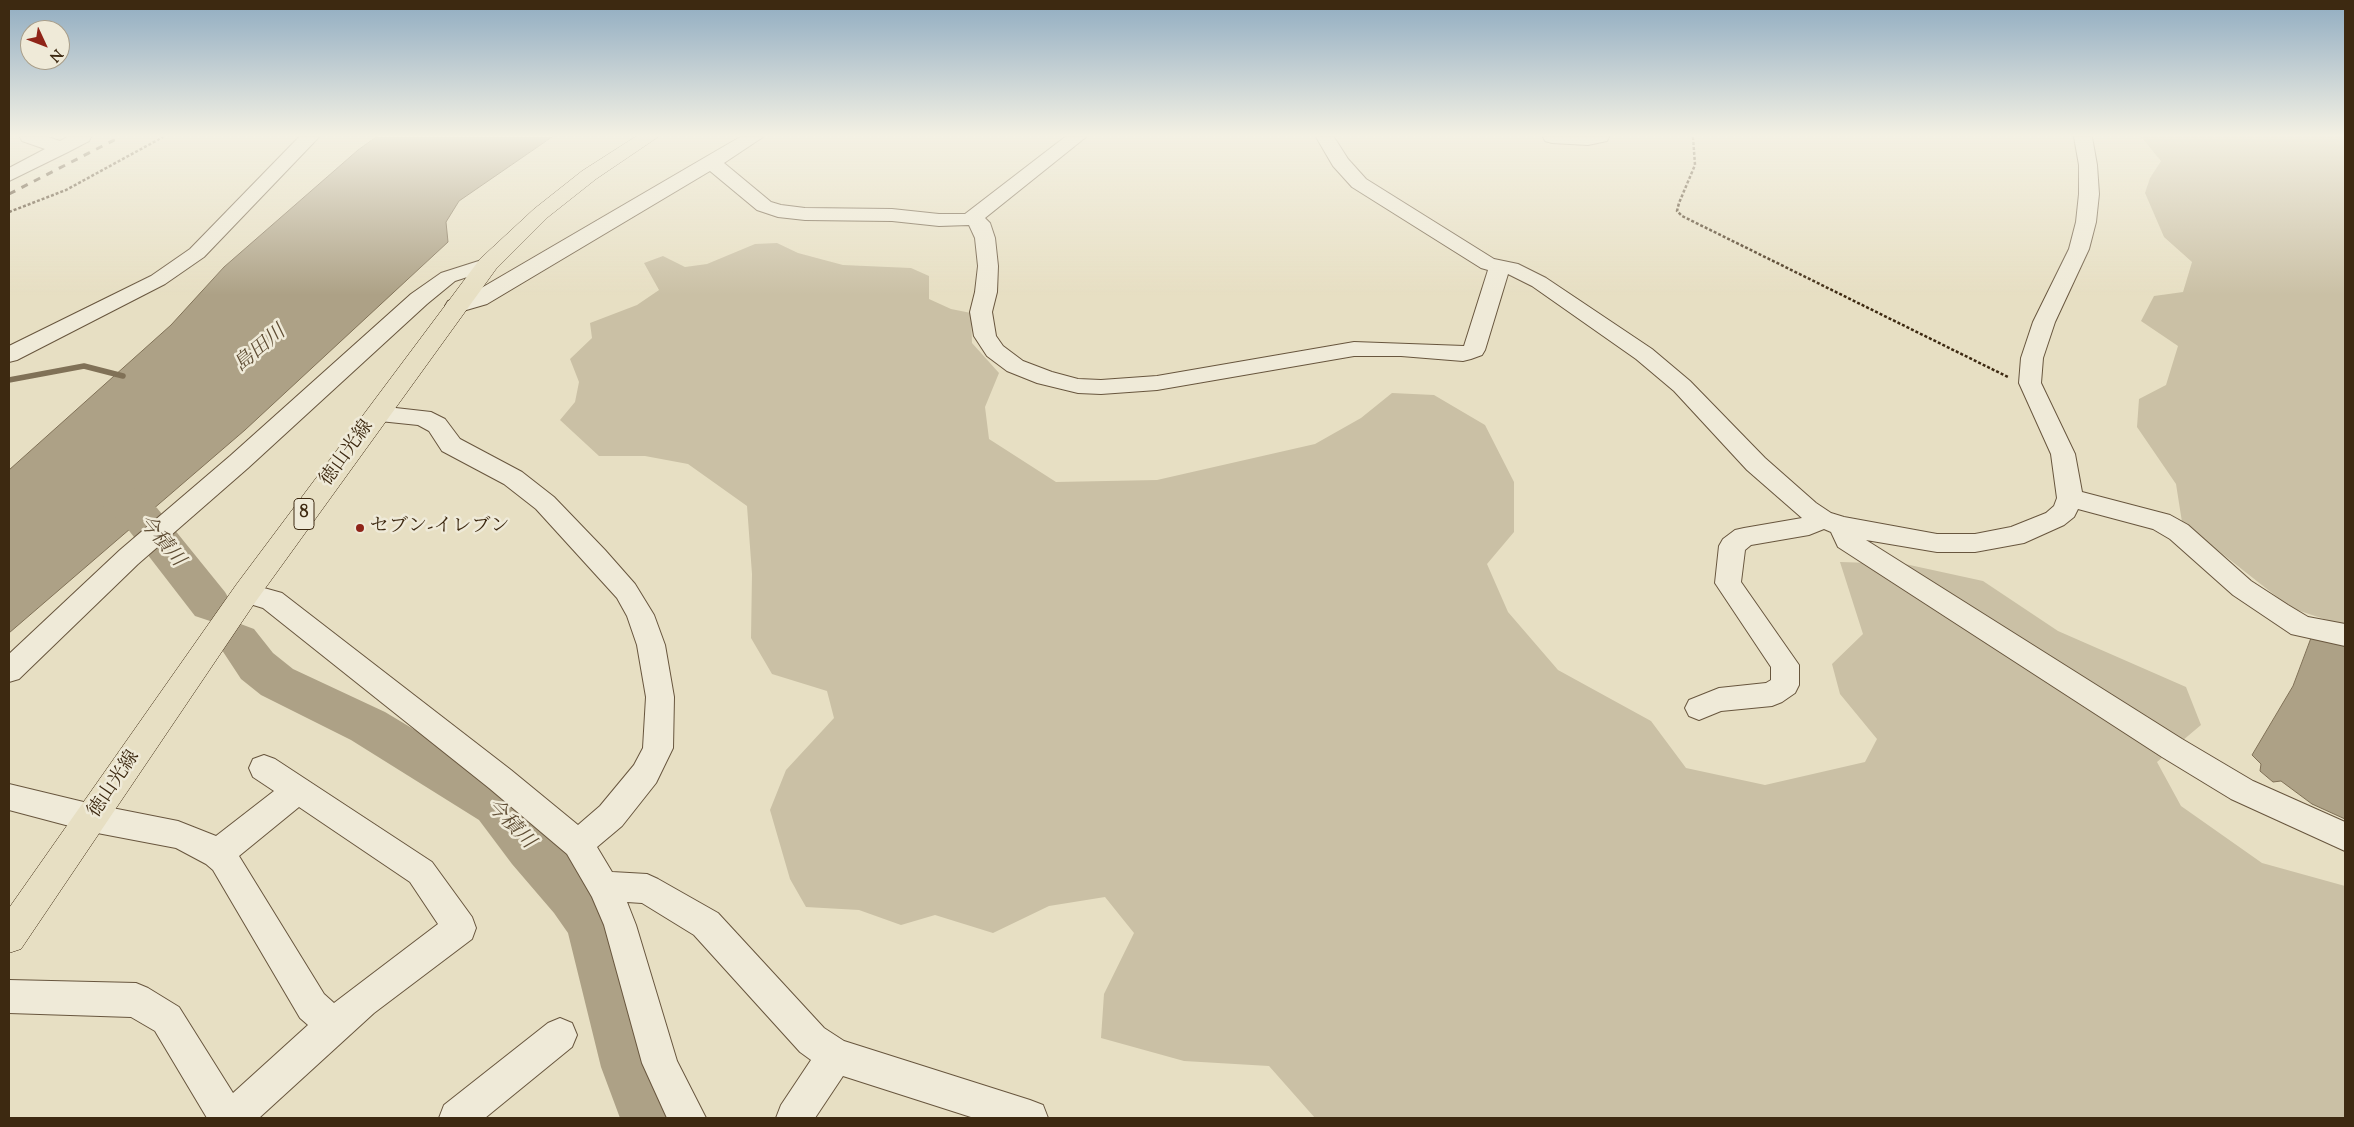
<!DOCTYPE html>
<html>
<head>
<meta charset="utf-8">
<style>
	body { margin:0 }
	#map { position:relative; width:2354px; height:1127px; overflow:hidden; background:#e7dfc3; font-family:"Sorts Mill Goudy",serif }
	canvas { display:block }
	.frame { position:absolute; inset:0; border:10px solid #3d2911; pointer-events:none }
	.north { position:absolute; left:20px; top:20px; width:50px; height:50px; box-sizing:border-box; background:#efead8; border:1px solid #a89d88; border-radius:50%; rotate:133deg; font-size:14px; font-weight:700; line-height:20px; text-align:center; color:#3d2911 }
	.north::after { content:''; display:block; margin:auto; width:18px; height:22px; background:#8f2418; clip-path:polygon(50% 0,100% 100%,50% 72%,0 100%) }
</style>
</head>
<body>
<div id="map">
<canvas width="2354" height="1127"></canvas>
<div class="frame"></div>
<div class="north">N</div>
</div>
<script>
const ctx = document.querySelector('canvas').getContext('2d');
ctx.lineJoin = 'round';
function paint(path, color) {
  ctx.fillStyle = color;
  ctx.fill(path, 'evenodd');
}
function shape(rows) {
  const path = new Path2D();
  for (const r of rows) {
    path.moveTo(r[0], r[1]);
    for (let i = 2; i < r.length; i += 2) path.lineTo(r[i], r[i + 1]);
  }
  return path;
}
function stroke(path, color, width, dash) {
  ctx.strokeStyle = color;
  ctx.lineWidth = width;
  ctx.lineCap = dash ? 'butt' : 'round';
  ctx.setLineDash(dash || []);
  ctx.stroke(path);
}
function write(font, color, halo, rows, align = 'center') {
  ctx.font = font + ' "Sorts Mill Goudy","Noto Serif JP",serif';
  ctx.lineWidth = 5;
  ctx.setLineDash([]);
  ctx.textBaseline = 'middle';
  ctx.strokeStyle = halo;
  ctx.fillStyle = color;
  for (const [text, x, y, turn = 0] of rows) {
    ctx.save();
    ctx.translate(x, y);
    ctx.rotate((+turn || 0) * Math.PI / 180);
    ctx.textAlign = isNaN(turn) ? turn : align;
    if (halo) ctx.strokeText(text, 0, 0);
    ctx.fillText(text, 0, 0);
    ctx.restore();
  }
}
const green = shape([
	[2141,137,2345,137,2345,626,2291,608,2182,522,2176,484,2137,427,2139,399,2166,385,2178,346,2141,321,2154,296,2183,292,2192,262,2164,237,2145,193,2150,178,2161,161],
	[777,243,798,253,843,265,911,268,929,276,929,299,951,309,971,313,972,343,999,373,985,407,989,439,1056,482,1157,480,1315,444,1361,418,1392,393,1434,395,1485,425,1514,482,1514,532,1487,564,1508,612,1558,670,1651,721,1686,768,1765,785,1865,762,1877,739,1840,694,1832,664,1863,634,1840,562,1905,564,1983,581,2058,631,2186,687,2201,725,2157,762,2181,806,2262,863,2345,886,2345,1118,1315,1118,1269,1066,1184,1061,1101,1038,1104,994,1134,933,1105,897,1049,906,993,933,935,915,901,925,859,910,806,907,790,879,770,810,786,770,834,718,827,691,772,674,751,638,752,574,747,506,688,464,645,456,599,456,560,420,575,402,579,382,570,359,592,338,590,323,637,305,659,290,644,263,663,256,685,267,707,264,755,244]
]);
const water = shape([
	[376,137,552,137,459,201,446,222,448,242,245,430,9,633,9,470,171,325,224,267,358,150,376,137],
	[2311,638,2321,638,2345,646,2345,819,2312,804,2281,781,2273,782,2260,771,2261,764,2252,755,2293,686,2311,638]
]);
const stream = shape([
	[9,380,84,366,123,376]
]);
const river = shape([
	[105,471,119,475,157,508,225,592,232,604,225,616,210,621,195,616,127,528,91,495,85,485,91,475,105,471],
	[238,623,254,629,273,653,293,669,385,712,515,790,548,832,592,879,611,906,619,924,659,1067,678,1118,620,1118,601,1067,568,933,554,913,512,864,479,820,351,740,261,695,241,679,216,641,222,629,238,623]
]);
const path = shape([
	[1693,137,1695,165,1679,203,1677,211,1682,216,2008,377],
	[9,212,66,190,163,137]
]);
const minor = shape([
	[20,137,48,137,60,141,67,137,91,137,89,141,68,152,9,181,9,168,45,149,22,141,20,137],
	[299,137,319,137,204,257,165,284,17,360,9,362,9,346,151,276,190,249,299,137],
	[740,137,763,137,724,163,771,202,781,205,805,208,892,209,939,214,965,214,1065,137,1086,137,985,218,990,223,995,238,998,266,997,292,992,312,996,336,1003,346,1023,361,1052,372,1078,379,1101,380,1157,376,1354,342,1464,346,1488,270,1481,268,1352,187,1333,166,1316,137,1334,137,1348,159,1366,179,1494,259,1518,264,1546,278,1652,349,1690,381,1765,458,1816,503,1831,513,1844,517,1937,534,1975,534,2011,527,2046,513,2054,506,2057,498,2051,454,2019,383,2021,358,2033,322,2069,249,2076,222,2079,194,2079,165,2074,137,2092,137,2097,165,2099,194,2096,222,2089,249,2055,322,2043,358,2041,383,2075,454,2082,492,2170,515,2188,525,2251,581,2288,605,2308,617,2345,624,2345,646,2291,634,2233,595,2170,539,2153,529,2078,509,2074,517,2064,525,2024,543,1975,552,1937,552,1866,540,2182,739,2253,781,2345,822,2345,851,2231,799,2162,757,1838,547,1831,532,1824,529,1809,535,1751,545,1745,550,1741,582,1799,665,1799,685,1795,693,1782,702,1772,706,1721,711,1699,720,1689,716,1685,708,1689,700,1719,688,1766,683,1771,680,1771,667,1715,583,1719,546,1723,539,1735,530,1744,528,1802,518,1747,470,1674,391,1636,359,1532,286,1508,274,1485,350,1482,355,1471,359,1463,361,1401,356,1354,356,1157,390,1101,394,1078,393,1037,383,1007,371,987,356,974,336,970,312,975,292,978,266,975,238,969,225,939,226,892,221,805,220,778,217,757,210,710,171,487,304,456,313,448,311,445,306,448,301,471,294,740,137],
	[1543,137,1609,137,1607,141,1588,145,1552,143,1545,141,1543,137],
	[488,258,495,260,498,264,495,268,455,281,427,304,248,468,138,564,19,679,9,682,9,654,120,550,230,456,411,294,441,273,488,258],
	[378,406,431,412,445,419,460,439,522,472,554,497,605,550,635,584,654,615,665,645,674,697,673,748,656,783,622,826,597,847,612,872,647,874,658,879,718,913,824,1028,844,1041,1030,1100,1043,1105,1048,1118,974,1118,843,1076,815,1118,776,1118,781,1105,811,1060,800,1052,694,935,642,903,627,902,636,925,677,1061,706,1118,667,1118,642,1063,604,925,592,897,567,854,489,788,263,608,237,600,233,593,237,586,246,583,282,593,511,770,578,825,600,806,634,765,643,748,646,697,637,645,627,616,617,598,536,509,504,484,442,451,429,431,418,425,370,420,366,414,370,408,378,406],
	[264,755,275,759,432,862,472,917,476,928,472,939,374,1013,259,1118,207,1118,155,1031,131,1017,9,1013,9,980,136,983,148,988,179,1007,233,1093,308,1025,300,1018,213,870,206,864,176,848,92,832,9,810,9,784,92,804,178,821,216,836,274,791,253,777,249,768,253,759,264,755],
	[299,807,410,882,438,924,334,1003,324,994,239,856,299,807],
	[560,1018,572,1023,577,1035,572,1047,485,1118,439,1118,444,1105,548,1023,560,1018]
]);
const major = shape([
	[635,137,658,137,596,179,548,217,496,269,256,601,21,949,9,953,9,908,236,585,480,259,534,209,582,171,635,137]
]);
const rail = shape([
	[9,194,120,137]
]);
const markers = [
	[360,528,5,"#8f2418"]
];
const shields = [
	[304,514,20]
];
const shieldNames = [
	["8",304,514]
];
const streetNames = [
	["徳山光線",348,454,-54],
	["徳山光線",115,785,-56]
];
const poiNames = [
	["セブン-イレブン",370,528]
];
const waterNames = [
	["島田川",261,350,-40],
	["今積川",160,542,50],
	["今積川",509,825,46]
];
paint(green, '#cac0a5');
paint(water, '#ada186');
stroke(water, '#807157', 1);
stroke(stream, '#807157', 5.5);
paint(river, '#ada186');
stroke(minor, '#68563e', 2);
stroke(major, '#3d2911', 1);
stroke(path, '#3d2911', 2.5, [3, 2]);
paint(minor, '#efead8');
paint(major, '#e7dfc3');
stroke(rail, '#3d2911', 3, [7, 7]);
const sky = ctx.createLinearGradient(0, 0, 0, 295);
sky.addColorStop(0, '#90acc1');
sky.addColorStop(0.46, '#f4f1e4');
sky.addColorStop(1, '#f4f1e400');
ctx.fillStyle = sky;
ctx.fillRect(0, 0, 2354, 295);
for (const [x, y, r, color] of markers) {
  const dot = new Path2D();
  dot.arc(x, y, r, 0, 2 * Math.PI);
  ctx.fillStyle = color;
  ctx.fill(dot);
  stroke(dot, '#efead8', 2);
}
for (const [x, y, w] of shields) {
  const box = new Path2D();
  box.roundRect(x - w / 2, y - 15.5, w, 31, 4);
  ctx.fillStyle = '#efead8';
  ctx.fill(box);
  stroke(box, '#3d2911', 1);
}
write('bold 18px', '#3d2911', null, shieldNames);
write('19px', '#3d2911', '#efead8', streetNames);
write('19px', '#3d2911', '#efead8', poiNames, 'left');
write('italic 20px', '#5f4d34', '#efead8', waterNames);
</script>
</body>
</html>
